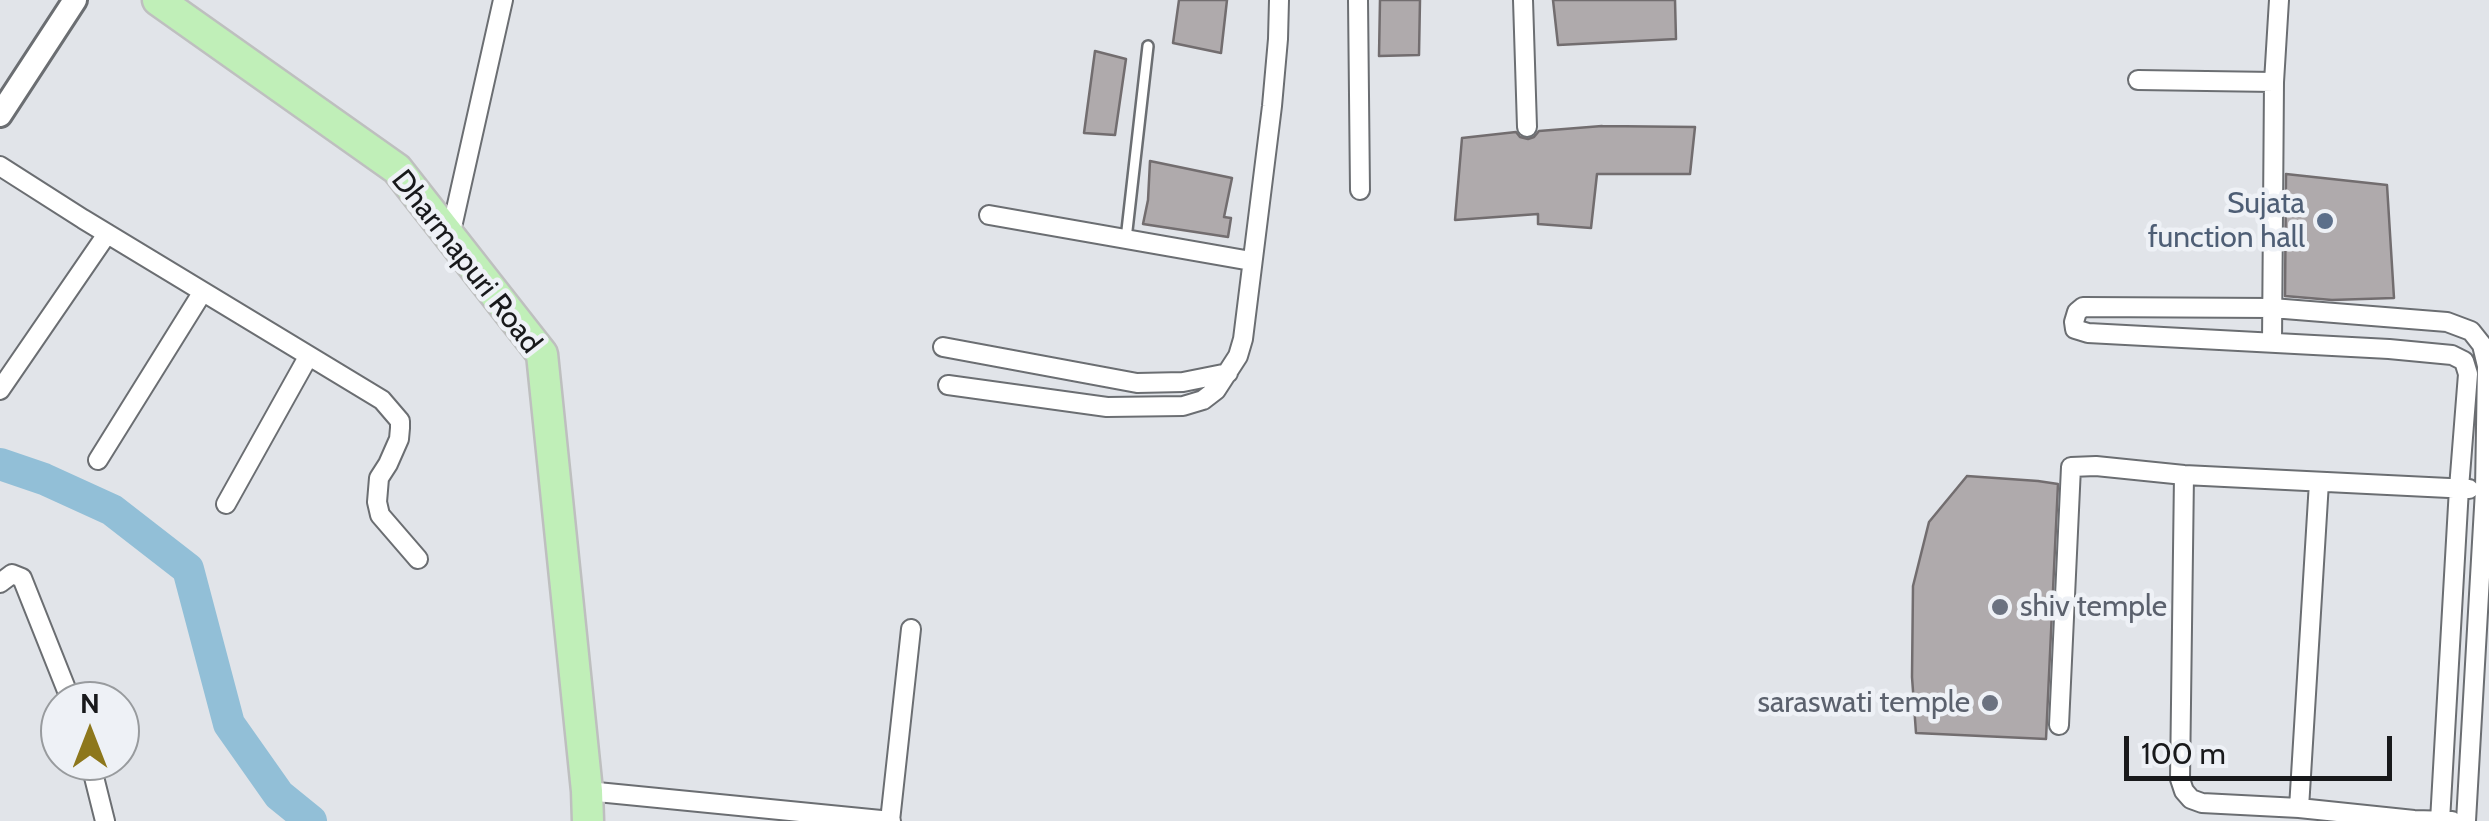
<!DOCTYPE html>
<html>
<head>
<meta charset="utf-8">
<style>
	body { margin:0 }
	#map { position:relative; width:2489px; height:821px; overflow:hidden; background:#e1e4e9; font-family:Cabin,sans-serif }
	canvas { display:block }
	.north { position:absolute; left:40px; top:681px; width:100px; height:100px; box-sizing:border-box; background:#eef1f6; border:2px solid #989b9e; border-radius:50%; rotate:0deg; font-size:28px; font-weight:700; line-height:40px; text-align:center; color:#18191b }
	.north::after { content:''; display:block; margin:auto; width:35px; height:45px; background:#8d771c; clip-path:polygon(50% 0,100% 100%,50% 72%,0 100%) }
	.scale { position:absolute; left:2124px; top:736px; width:268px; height:45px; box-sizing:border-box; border:5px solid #18191b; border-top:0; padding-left:12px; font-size:30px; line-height:35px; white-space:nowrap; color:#18191b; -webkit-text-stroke:8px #eef1f6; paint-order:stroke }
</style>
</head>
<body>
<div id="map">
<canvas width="2489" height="821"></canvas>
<div class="north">N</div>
<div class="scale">100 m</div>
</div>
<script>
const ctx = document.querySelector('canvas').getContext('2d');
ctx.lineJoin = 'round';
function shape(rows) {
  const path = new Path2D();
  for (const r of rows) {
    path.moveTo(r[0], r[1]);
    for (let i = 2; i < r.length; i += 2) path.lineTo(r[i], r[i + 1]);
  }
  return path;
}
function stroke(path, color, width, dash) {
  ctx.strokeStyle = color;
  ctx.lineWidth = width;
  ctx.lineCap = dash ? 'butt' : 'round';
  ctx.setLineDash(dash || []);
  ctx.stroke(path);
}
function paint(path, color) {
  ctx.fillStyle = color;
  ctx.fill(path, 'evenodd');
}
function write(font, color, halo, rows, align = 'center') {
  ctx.font = font + ' Cabin,sans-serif';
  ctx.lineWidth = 9;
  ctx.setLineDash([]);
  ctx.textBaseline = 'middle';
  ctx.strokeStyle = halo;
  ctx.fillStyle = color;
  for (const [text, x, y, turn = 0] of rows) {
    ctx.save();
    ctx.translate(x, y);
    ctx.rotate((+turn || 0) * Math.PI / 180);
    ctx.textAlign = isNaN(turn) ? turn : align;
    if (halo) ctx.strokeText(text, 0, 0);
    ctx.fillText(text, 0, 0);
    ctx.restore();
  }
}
const river = shape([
	[0,464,44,479,112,510,188,569,229,724,279,795,311,821]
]);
const building = shape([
	[1179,0,1227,0,1221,53,1173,43,1179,0],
	[1380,0,1420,0,1419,55,1379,56,1380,0],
	[1553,0,1675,0,1676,39,1558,45,1553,0],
	[1095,51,1126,59,1115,135,1084,133,1095,51],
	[1602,126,1695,127,1690,174,1597,174,1591,228,1538,224,1538,214,1455,220,1462,138,1516,132,1520,137,1528,139,1534,137,1539,131,1602,126],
	[1150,161,1232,178,1224,217,1231,218,1228,237,1143,224,1148,200,1150,161],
	[2286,174,2387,185,2394,298,2332,300,2285,296,2286,174],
	[1967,476,2038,481,2058,484,2046,739,1916,733,1912,677,1913,586,1929,522,1967,476]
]);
const service = shape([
	[1126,239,1148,46]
]);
const minor = shape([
	[1358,0,1360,190],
	[1523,0,1527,127],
	[2138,80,2274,82],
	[0,166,83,219,382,400,400,421,400,428,399,439,388,464,379,478,377,502,380,515,418,559],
	[989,215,1251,261],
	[450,236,503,0],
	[2272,342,2274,82,2279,0],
	[943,347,1137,383,1183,382,1228,373],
	[948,385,1107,407,1183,406,1203,400,1216,390,1238,356,1243,339,1272,106,1278,39,1279,0],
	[0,390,107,234],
	[98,460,202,293],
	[2184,475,2180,779,2184,791,2191,799,2202,803,2299,808,2414,820,2452,821],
	[226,504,308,357],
	[0,583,12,574,22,578,71,701],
	[2059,725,2071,467,2096,466,2184,475,2469,489],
	[90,761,105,821],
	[587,791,891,821],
	[2299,808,2319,482],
	[890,821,911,629],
	[2440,821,2459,488,2468,374,2464,361,2452,355,2389,349,2088,333,2075,329,2074,322,2077,312,2083,307,2272,308,2447,322,2471,331,2482,345,2487,366,2485,490,2466,821]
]);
const tertiary = shape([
	[0,115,75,0]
]);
const primary = shape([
	[158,0,397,169,542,354,587,791,588,821]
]);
const markers = [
	[2325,221,10,"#5c6f8a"],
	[2000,607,10,"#6b7280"],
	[1990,703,10,"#6b7280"]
];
const serviceNames = [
	["Sujata",2305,204],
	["function hall",2305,238]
];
const streetNames = [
	["Dharmapuri Road",466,262,52]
];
const worshipNames = [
	["shiv temple",2020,607],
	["saraswati temple",1970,703,"right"]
];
stroke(river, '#92bfd7', 32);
paint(building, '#afaaac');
stroke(building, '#726d6f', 2.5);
stroke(service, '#6b6e72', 14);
stroke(minor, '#6b6e72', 22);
stroke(tertiary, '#6b6e72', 28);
stroke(primary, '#bebfbf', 35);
stroke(service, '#fff', 9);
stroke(minor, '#fff', 18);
stroke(tertiary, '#fff', 22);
stroke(primary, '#c0efb8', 30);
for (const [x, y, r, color] of markers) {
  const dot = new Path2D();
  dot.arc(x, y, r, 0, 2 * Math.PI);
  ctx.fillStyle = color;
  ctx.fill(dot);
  stroke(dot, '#eef1f6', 4);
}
write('30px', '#4e5e75', '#eef1f6', serviceNames, 'right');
write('30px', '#18191b', '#eef1f6', streetNames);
write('30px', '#5b616d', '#eef1f6', worshipNames, 'left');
</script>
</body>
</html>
